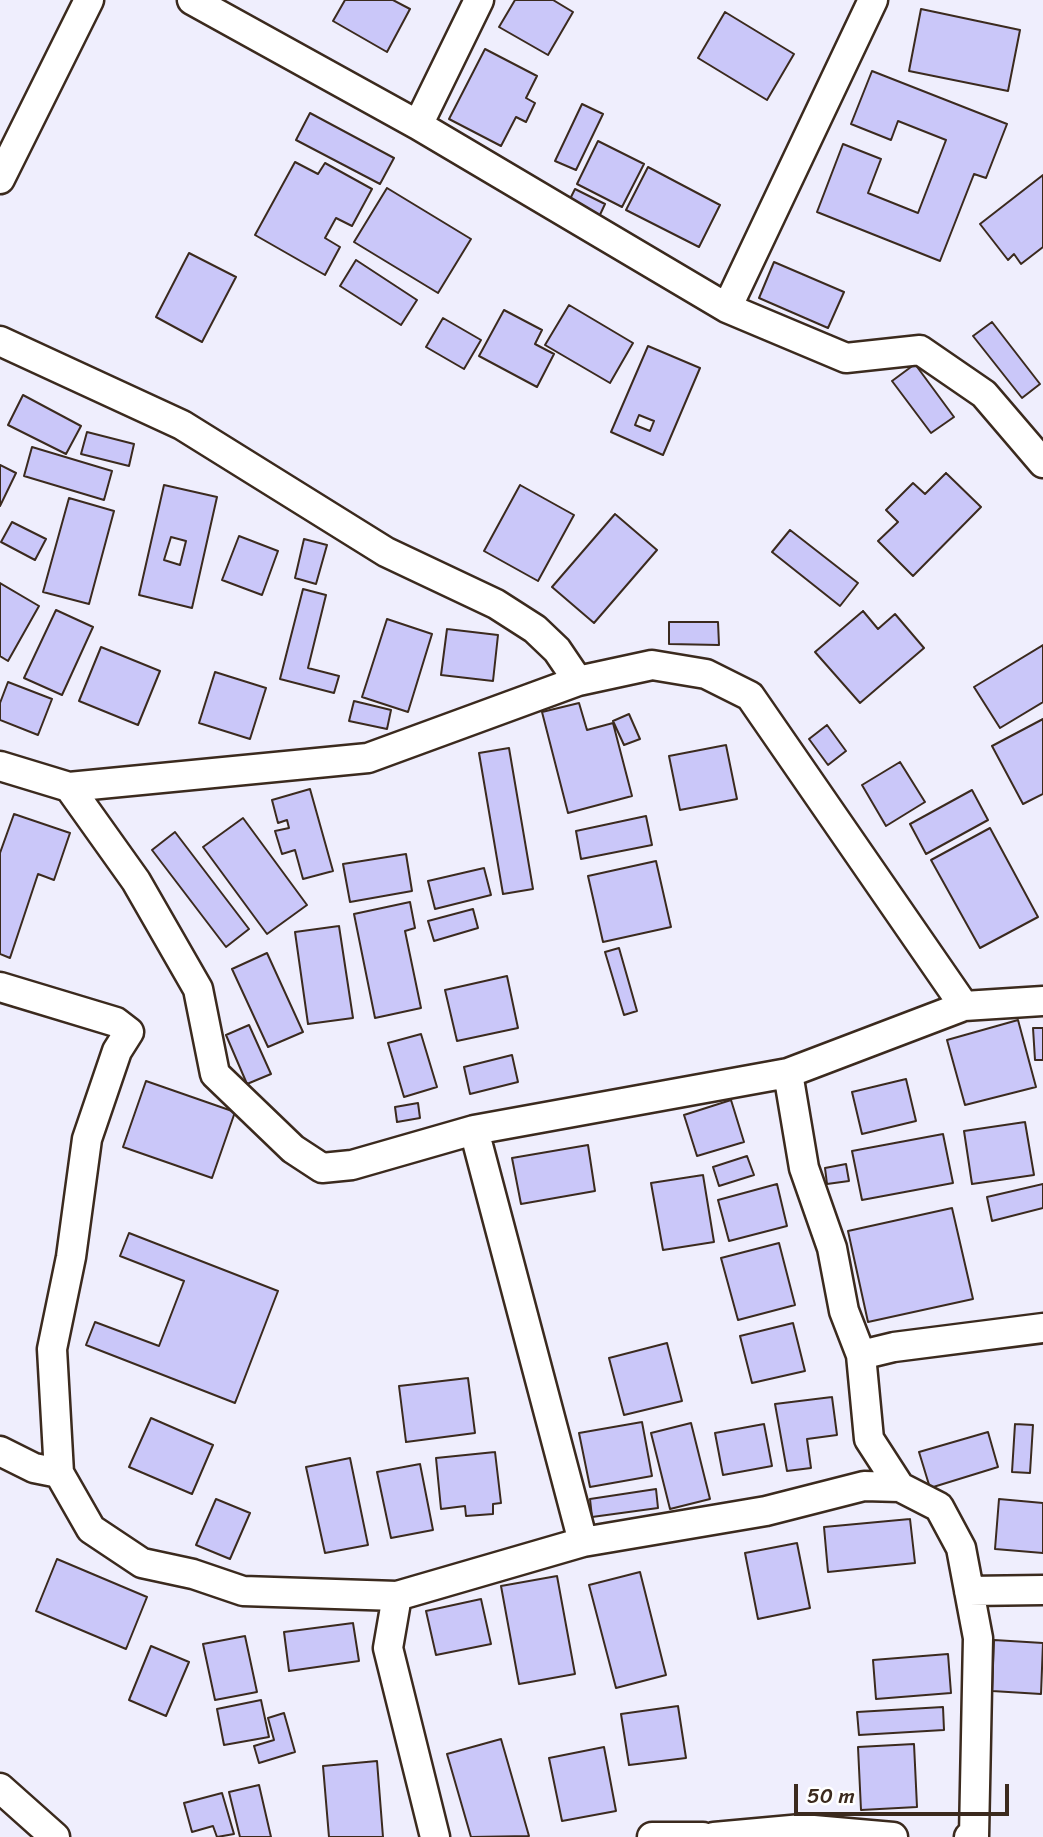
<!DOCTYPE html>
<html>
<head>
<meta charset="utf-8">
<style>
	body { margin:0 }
	#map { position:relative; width:1043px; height:1837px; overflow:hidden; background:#efeefd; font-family:Sriracha,sans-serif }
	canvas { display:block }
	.scale { position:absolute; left:794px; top:1784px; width:215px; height:32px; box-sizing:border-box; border:4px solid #3b2a1e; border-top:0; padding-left:9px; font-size:21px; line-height:24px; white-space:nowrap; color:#3b2a1e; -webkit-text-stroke:5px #fff; paint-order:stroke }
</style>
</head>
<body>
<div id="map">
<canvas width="1043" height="1837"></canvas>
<div class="scale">50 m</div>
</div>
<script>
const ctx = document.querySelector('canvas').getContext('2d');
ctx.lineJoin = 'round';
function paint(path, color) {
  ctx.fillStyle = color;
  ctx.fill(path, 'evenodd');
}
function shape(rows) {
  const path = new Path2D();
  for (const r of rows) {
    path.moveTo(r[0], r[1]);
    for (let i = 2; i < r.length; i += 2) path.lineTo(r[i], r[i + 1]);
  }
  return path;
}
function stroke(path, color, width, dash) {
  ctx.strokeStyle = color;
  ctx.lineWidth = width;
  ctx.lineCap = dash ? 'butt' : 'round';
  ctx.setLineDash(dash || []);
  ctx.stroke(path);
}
const building = shape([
	[345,0,393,0,410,9,387,52,333,21,345,0],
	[515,0,553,0,573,12,548,55,499,27,515,0],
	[921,9,1020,30,1008,91,909,71,921,9],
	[725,12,794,54,767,100,698,58,725,12],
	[485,49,537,76,526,98,535,103,526,122,516,117,501,146,449,119,485,49],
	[872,71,1007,124,986,178,974,174,940,261,817,212,843,144,881,159,868,193,918,213,946,140,898,121,891,140,851,124,872,71],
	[582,104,603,114,576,170,555,161,582,104],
	[310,113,394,158,380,184,296,140,310,113],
	[598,141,644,164,622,207,577,184,598,141],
	[295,162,318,174,325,163,372,189,352,226,336,218,325,238,340,247,325,275,255,235,295,162],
	[648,167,720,205,699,247,626,210,648,167],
	[1043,175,1043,247,1021,264,1014,254,1008,260,980,224,1043,175],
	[387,188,471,239,438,293,354,242,387,188],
	[575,189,605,204,598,219,568,203,575,189],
	[189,253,236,277,202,342,156,317,189,253],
	[356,260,417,300,401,325,340,286,356,260],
	[774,262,844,292,828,328,759,298,774,262],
	[569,305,633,343,610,383,545,345,569,305],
	[504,310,542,330,535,344,554,354,537,387,479,356,504,310],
	[443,318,481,340,464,369,426,347,443,318],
	[992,322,1040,384,1022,398,973,336,992,322],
	[648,346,700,368,663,455,611,432,648,346],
	[639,415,654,421,650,431,635,425,639,415],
	[915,364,954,417,931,433,892,381,915,364],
	[23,395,81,426,66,454,8,425,23,395],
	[87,432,134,444,129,466,81,454,87,432],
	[32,447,112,471,104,500,24,476,32,447],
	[0,465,16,473,0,506,0,465],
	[946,473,981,507,913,576,878,541,898,522,886,510,913,483,925,494,946,473],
	[164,485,217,497,192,608,139,595,164,485],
	[171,537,186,541,180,565,164,560,171,537],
	[520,485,574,515,538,581,484,551,520,485],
	[69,498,114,511,89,604,43,592,69,498],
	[615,514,657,550,594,623,552,587,615,514],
	[12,522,46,539,35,560,1,542,12,522],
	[790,530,858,583,840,606,772,552,790,530],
	[239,536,278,551,262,595,222,580,239,536],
	[304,539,327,545,316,584,295,578,304,539],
	[0,583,39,606,8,661,0,656,0,583],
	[303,589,326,595,308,668,339,676,334,693,280,679,303,589],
	[56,610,93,627,62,695,24,678,56,610],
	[863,611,878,629,895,614,924,648,860,703,815,652,863,611],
	[387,619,432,634,408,712,362,697,387,619],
	[669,622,718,622,719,645,669,644,669,622],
	[447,629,498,635,493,681,441,675,447,629],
	[1043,645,1043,702,1000,728,974,687,1043,645],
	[101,647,160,671,138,725,79,701,101,647],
	[215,672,266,688,250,739,199,723,215,672],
	[8,682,52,699,38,735,0,720,0,703,8,682],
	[354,701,391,710,387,729,349,721,354,701],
	[579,703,587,730,613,723,632,796,568,813,542,712,579,703],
	[629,714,640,739,624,745,613,721,629,714],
	[1043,719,1043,794,1023,804,992,746,1043,719],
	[827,725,846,751,828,765,809,739,827,725],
	[726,745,737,799,680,810,669,756,726,745],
	[509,748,533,889,503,894,479,753,509,748],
	[900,762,925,802,886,826,862,785,900,762],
	[310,789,333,871,303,879,295,850,282,854,275,831,289,828,287,820,278,823,272,800,310,789],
	[972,790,988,820,926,854,910,824,972,790],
	[14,814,70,833,54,880,38,874,10,958,0,954,0,853,14,814],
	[646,816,652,845,581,859,576,831,646,816],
	[243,818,307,905,267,934,203,847,243,818],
	[990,828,1038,917,980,948,931,860,990,828],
	[175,832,249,929,226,947,152,850,175,832],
	[406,854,412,891,350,902,343,864,406,854],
	[656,861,671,927,603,942,588,876,656,861],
	[484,868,491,895,435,909,428,881,484,868],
	[410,902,415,928,405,931,421,1008,375,1018,354,914,410,902],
	[473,909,478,928,434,941,428,921,473,909],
	[339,926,353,1018,308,1024,295,932,339,926],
	[619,948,637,1011,624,1015,605,952,619,948],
	[267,953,303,1032,268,1047,232,969,267,953],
	[507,976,518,1028,457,1041,445,990,507,976],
	[1018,1020,1036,1087,965,1105,947,1040,1018,1020],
	[249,1025,271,1074,247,1084,226,1035,249,1025],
	[1033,1028,1043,1028,1043,1060,1035,1060,1033,1028],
	[421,1034,437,1087,404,1097,388,1043,421,1034],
	[512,1055,518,1082,470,1094,464,1067,512,1055],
	[906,1079,916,1121,862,1134,852,1092,906,1079],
	[146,1081,235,1112,212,1178,123,1147,146,1081],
	[731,1100,744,1142,697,1156,684,1115,731,1100],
	[418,1103,420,1118,397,1122,395,1107,418,1103],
	[1025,1122,1034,1175,972,1184,964,1131,1025,1122],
	[943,1134,953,1183,862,1200,852,1151,943,1134],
	[588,1145,595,1191,521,1204,512,1158,588,1145],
	[747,1156,754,1175,719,1186,713,1167,747,1156],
	[846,1164,849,1181,827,1184,825,1168,846,1164],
	[703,1175,714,1242,663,1250,651,1183,703,1175],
	[777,1184,787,1226,729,1241,718,1200,777,1184],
	[1043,1184,1043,1208,992,1221,987,1197,1043,1184],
	[952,1208,973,1299,868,1322,848,1231,952,1208],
	[129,1233,278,1291,235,1403,86,1345,95,1322,159,1346,184,1281,120,1256,129,1233],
	[779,1243,795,1305,738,1320,721,1258,779,1243],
	[793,1323,805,1371,752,1383,740,1336,793,1323],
	[667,1343,682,1401,624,1415,609,1358,667,1343],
	[468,1378,475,1433,406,1442,399,1386,468,1378],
	[832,1397,837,1435,807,1439,811,1468,787,1471,775,1404,832,1397],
	[151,1418,213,1445,192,1494,129,1467,151,1418],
	[642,1422,652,1476,590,1487,579,1433,642,1422],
	[691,1423,710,1499,670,1509,651,1433,691,1423],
	[764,1424,772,1466,723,1475,715,1433,764,1424],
	[1015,1424,1033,1425,1030,1473,1012,1472,1015,1424],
	[988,1432,998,1467,930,1488,919,1452,988,1432],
	[495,1452,501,1503,493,1504,493,1514,466,1516,465,1506,441,1509,436,1458,495,1452],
	[350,1458,368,1545,325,1553,306,1467,350,1458],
	[420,1464,433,1530,391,1538,377,1472,420,1464],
	[656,1489,658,1508,592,1517,590,1499,656,1489],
	[216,1499,250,1513,230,1559,196,1545,216,1499],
	[999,1499,1043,1503,1043,1553,995,1549,999,1499],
	[910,1519,915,1563,828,1572,824,1527,910,1519],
	[797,1543,810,1608,758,1619,745,1553,797,1543],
	[57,1559,147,1597,126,1649,36,1611,57,1559],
	[640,1572,666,1675,616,1688,589,1585,640,1572],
	[557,1576,575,1674,519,1684,501,1586,557,1576],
	[481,1599,491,1644,436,1655,426,1611,481,1599],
	[353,1623,359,1661,289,1671,284,1632,353,1623],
	[245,1636,257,1692,215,1700,203,1644,245,1636],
	[994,1640,1043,1643,1041,1694,992,1691,994,1640],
	[151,1646,189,1662,166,1716,129,1700,151,1646],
	[948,1654,951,1693,876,1699,873,1660,948,1654],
	[261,1700,269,1737,224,1745,217,1709,261,1700],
	[678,1706,686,1758,629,1765,621,1714,678,1706],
	[943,1707,944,1730,859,1735,857,1712,943,1707],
	[284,1713,295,1752,259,1763,254,1746,274,1740,268,1718,284,1713],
	[501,1739,529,1836,471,1837,447,1754,501,1739],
	[914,1744,917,1807,861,1810,858,1747,914,1744],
	[604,1747,616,1811,562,1821,549,1758,604,1747],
	[377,1761,383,1837,329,1837,323,1766,377,1761],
	[259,1785,271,1837,240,1837,229,1792,259,1785],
	[222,1793,234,1834,217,1837,213,1826,192,1832,184,1803,222,1793]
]);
const street = shape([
	[192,0,418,125,727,308,846,358,920,350,984,394,1043,463],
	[418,125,479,0],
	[0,179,89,0],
	[727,308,873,0],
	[0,341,182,425,386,552,496,604,535,629,557,650,578,681],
	[0,766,69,787,368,758,578,681,652,665,706,674,750,696,964,1006],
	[69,787,136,881,198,989,215,1074,293,1149,322,1168,352,1165,474,1130,788,1073,964,1006,1043,1001],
	[0,987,116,1022,129,1032,117,1051,87,1139,71,1257,52,1349,59,1473,34,1468,0,1451],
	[788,1073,804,1168,832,1248,844,1311,861,1355],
	[474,1130,583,1542],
	[59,1473,91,1529,142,1563,193,1574,243,1591,397,1596,583,1542,766,1511,864,1486,900,1487,939,1507,961,1548,978,1638,974,1836,969,1837],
	[900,1487,869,1439,861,1355,894,1347,1043,1328],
	[969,1591,1043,1590],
	[397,1596,388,1648,435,1837],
	[0,1788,55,1837],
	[652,1837,703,1837],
	[714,1837,802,1829,893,1837]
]);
paint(building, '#cac7f9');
stroke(building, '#3b2a1e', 2);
stroke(street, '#3b2a1e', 33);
stroke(street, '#fff', 28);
</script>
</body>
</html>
